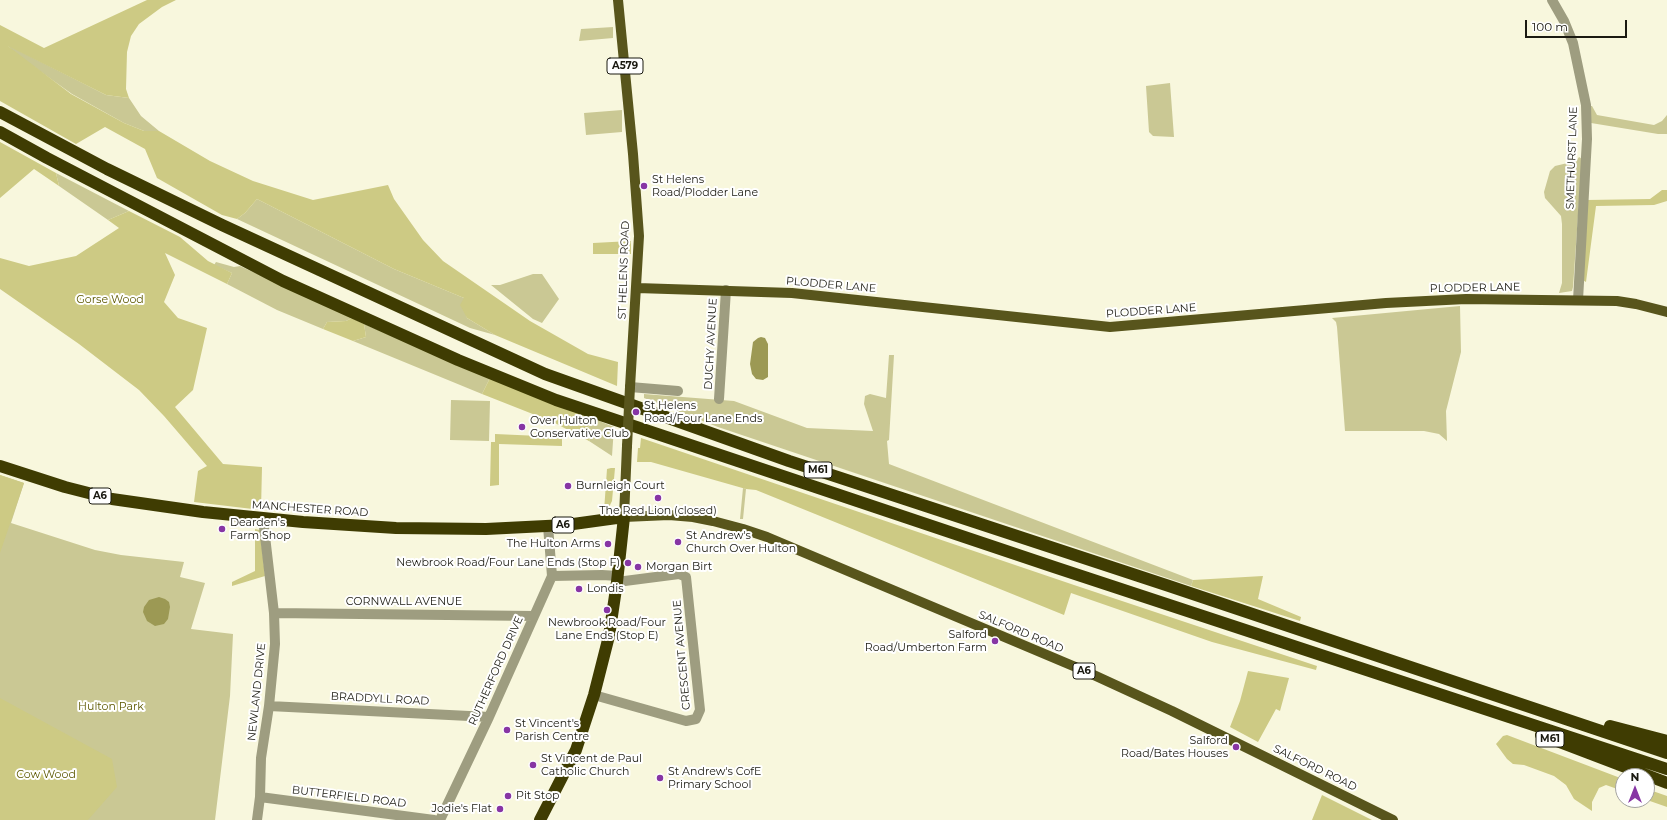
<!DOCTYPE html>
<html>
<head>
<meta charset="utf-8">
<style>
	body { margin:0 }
	#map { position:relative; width:1667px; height:820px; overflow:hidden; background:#f8f7dd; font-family:Montserrat,sans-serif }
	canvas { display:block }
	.north { position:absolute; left:1615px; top:768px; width:40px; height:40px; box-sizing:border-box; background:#fff; border:1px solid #a4a3a0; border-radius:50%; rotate:0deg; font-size:11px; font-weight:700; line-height:16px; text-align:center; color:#1b1a11 }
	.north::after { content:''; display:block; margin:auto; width:14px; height:18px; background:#8735a4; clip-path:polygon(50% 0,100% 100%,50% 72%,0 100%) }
	.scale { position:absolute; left:1525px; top:20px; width:102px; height:18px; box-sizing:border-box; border:2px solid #1b1a11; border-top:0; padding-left:5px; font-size:12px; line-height:14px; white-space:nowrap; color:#1b1a11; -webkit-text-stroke:3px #fff; paint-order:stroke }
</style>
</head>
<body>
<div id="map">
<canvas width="1667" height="820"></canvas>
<div class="north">N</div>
<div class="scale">100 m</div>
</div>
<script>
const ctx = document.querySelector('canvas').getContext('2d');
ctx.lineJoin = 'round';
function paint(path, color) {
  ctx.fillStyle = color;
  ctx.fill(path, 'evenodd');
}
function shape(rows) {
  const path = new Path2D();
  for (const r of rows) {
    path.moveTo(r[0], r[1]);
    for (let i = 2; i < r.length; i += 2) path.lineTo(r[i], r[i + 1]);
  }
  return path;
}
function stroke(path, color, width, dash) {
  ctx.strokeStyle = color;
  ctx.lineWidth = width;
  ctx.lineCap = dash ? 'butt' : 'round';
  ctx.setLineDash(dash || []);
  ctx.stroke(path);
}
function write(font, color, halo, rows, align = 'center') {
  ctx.font = font + ' Montserrat,sans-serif';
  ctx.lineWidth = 4;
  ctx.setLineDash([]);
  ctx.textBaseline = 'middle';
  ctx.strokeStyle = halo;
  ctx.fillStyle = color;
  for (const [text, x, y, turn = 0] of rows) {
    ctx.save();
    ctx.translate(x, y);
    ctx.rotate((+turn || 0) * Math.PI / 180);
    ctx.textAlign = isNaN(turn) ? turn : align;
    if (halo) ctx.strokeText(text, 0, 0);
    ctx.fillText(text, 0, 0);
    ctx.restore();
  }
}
const green = shape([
	[613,27,613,38,579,41,581,29],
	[6,44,106,95,129,98,141,116,159,131,144,131,124,123,72,94,16,54],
	[1170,83,1174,137,1153,136,1149,132,1146,86],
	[1590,106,1592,106,1597,115,1654,125,1662,121,1667,115,1667,134,1658,134,1591,123],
	[622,110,622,132,586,135,584,113],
	[1579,157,1582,159,1573,287,1572,291,1559,293,1562,283,1562,224,1561,216,1545,198,1544,192,1550,171,1555,166,1576,161],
	[56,173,129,211,108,220,59,186],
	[257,199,394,269,464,298,467,318,495,335,470,328,237,219,245,213],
	[216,262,234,267,240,266,352,318,346,321,327,322,323,329,277,310,227,284,232,273,214,265],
	[533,274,542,274,559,299,542,323,533,319,491,285,500,285],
	[1460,306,1461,352,1446,411,1447,441,1439,434,1424,431,1345,431,1337,327,1336,322,1332,318],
	[364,324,490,378,482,394,353,341,366,337],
	[889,355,894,355,889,440,887,441,889,464,1193,580,1191,586,718,427,644,398,644,394,734,401,807,428,873,431,864,404,865,396,870,394,886,398],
	[451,400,490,401,489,441,450,440],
	[582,414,614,427,612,456,589,441,592,433],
	[0,475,24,483,11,523,95,550,121,555,184,562,180,577,205,583,191,629,233,634,230,696,215,820,0,820],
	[743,488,746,489,743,519,740,519]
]);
const forest = shape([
	[147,0,176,0,162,7,139,24,131,36,127,52,126,89,129,98,106,95,8,46,71,94,124,123,144,131,159,131,210,161,253,181,313,200,388,185,394,199,423,240,443,261,530,321,588,354,618,362,617,386,495,335,467,318,460,305,464,298,394,269,257,199,245,213,237,219,222,215,157,178,145,149,105,127,76,144,0,101,0,25,44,48],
	[0,142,56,173,59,186,34,169,0,198],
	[1662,190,1667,190,1667,201,1654,205,1596,206,1586,282,1581,279,1587,200,1650,199],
	[129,211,180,237,208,261,232,273,227,284,165,253,175,275,164,302,178,318,207,328,193,390,175,407,223,464,262,467,261,510,194,502,198,471,207,466,164,416,139,390,79,344,0,289,0,258,29,266,76,256,119,228,108,220],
	[631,241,631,254,593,254,593,243],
	[352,318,364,324,366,337,353,341,323,329,327,322,346,321],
	[490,378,582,414,592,433,589,441,553,422,482,394],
	[495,434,562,437,562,446,499,444,499,485,490,486,491,442,495,442],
	[641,438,1074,585,1317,666,1316,670,1212,642,1071,593,1064,615,756,490,746,489,651,462,637,462,638,448,640,448],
	[611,468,615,468,612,501,608,509,604,511,607,469],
	[0,475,24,483,0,553],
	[255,529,260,530,265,576,232,586,232,582,255,571],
	[1263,576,1258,599,1301,617,1300,621,1191,586,1193,580],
	[1248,671,1289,678,1280,711,1276,709,1258,742,1230,727,1240,701],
	[0,698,112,759,117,787,88,820,0,820],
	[1507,735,1623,779,1623,791,1606,785,1599,788,1592,802,1592,811,1574,799,1566,785,1554,776,1524,765,1513,764,1507,759,1496,744,1503,736],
	[1647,789,1667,796,1667,807,1647,800],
	[1322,795,1372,820,1312,820]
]);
const water = shape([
	[761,337,765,338,768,344,768,377,763,380,756,379,752,374,750,364,753,342,758,338],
	[159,597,165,599,169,602,170,607,168,619,164,624,155,626,147,621,143,612,144,607,149,600]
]);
const minor = shape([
	[1552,0,1564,21,1573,43,1586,105,1587,139,1578,300],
	[630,387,678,391],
	[719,399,726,290],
	[552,576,602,575,618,576],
	[274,613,534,616],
	[594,695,686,721,696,719,700,710,686,577,679,574,617,582],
	[269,706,489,717],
	[260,797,434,820],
	[257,820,260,797,261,758,269,706,275,644,274,613,263,519],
	[440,820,489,717,552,576,548,526]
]);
const major = shape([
	[618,0,633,154,639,236,630,387],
	[637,288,792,293,1110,327,1386,303,1466,299,1617,301,1636,304,1667,312],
	[627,446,624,517,669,515,693,517,713,521,743,529,767,537,1085,671,1172,711,1393,820]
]);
const highway = shape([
	[0,112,107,169,222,225,545,374,789,461,1169,586,1667,753],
	[0,132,47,158,283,281,458,360,556,400,1054,567,1667,769],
	[0,466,65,487,112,499,203,512,303,522,396,528,486,529,566,525,624,517,617,582,609,636,594,695,576,750,540,820],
	[1610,726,1667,741],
	[1541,735,1667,783]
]);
const majorBridge = shape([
	[627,446,630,387]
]);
const markers = [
	[644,186,4,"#8735a4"],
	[636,412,4,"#8735a4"],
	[522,427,4,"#8735a4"],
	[568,486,4,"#8735a4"],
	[658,498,4,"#8735a4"],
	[222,529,4,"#8735a4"],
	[678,542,4,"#8735a4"],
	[608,544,4,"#8735a4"],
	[628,563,4,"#8735a4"],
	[638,567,4,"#8735a4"],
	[579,589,4,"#8735a4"],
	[607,610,4,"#8735a4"],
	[995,641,4,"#8735a4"],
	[507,730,4,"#8735a4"],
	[1236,747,4,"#8735a4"],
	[533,765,4,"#8735a4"],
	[660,778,4,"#8735a4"],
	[508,796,4,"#8735a4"],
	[500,809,4,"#8735a4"]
];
const shields = [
	[625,66,36],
	[818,470,28],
	[100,496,22],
	[563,525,22],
	[1084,671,22],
	[1550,739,28]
];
const shieldNames = [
	["A579",625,66],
	["M61",818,470],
	["A6",100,496],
	["A6",563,525],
	["A6",1084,671],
	["M61",1550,739]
];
const streetNames = [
	["SMETHURST LANE",1572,158,-88],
	["ST HELENS ROAD",624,270,-88],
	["PLODDER LANE",831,285,5],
	["PLODDER LANE",1475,288,-1],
	["PLODDER LANE",1151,311,-4],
	["DUCHY AVENUE",711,344,-87],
	["MANCHESTER ROAD",310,509,4],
	["CORNWALL AVENUE",404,602],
	["SALFORD ROAD",1021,632,23],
	["CRESCENT AVENUE",682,655,-95],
	["RUTHERFORD DRIVE",496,671,-66],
	["NEWLAND DRIVE",257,692,-84],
	["BRADDYLL ROAD",380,699,3],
	["SALFORD ROAD",1315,768,26],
	["BUTTERFIELD ROAD",349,797,7]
];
const poiNames = [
	["St Helens",652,180],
	["Road/Plodder Lane",652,193],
	["St Helens",644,406],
	["Road/Four Lane Ends",644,419],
	["Over Hulton",530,421],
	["Conservative Club",530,434],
	["Burnleigh Court",576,486],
	["The Red Lion (closed)",658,511,"center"],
	["Dearden's",230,523],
	["Farm Shop",230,536],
	["St Andrew's",686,536],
	["Church Over Hulton",686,549],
	["The Hulton Arms",600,544,"right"],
	["Newbrook Road/Four Lane Ends (Stop F)",620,563,"right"],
	["Morgan Birt",646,567],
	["Londis",587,589],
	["Newbrook Road/Four",607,623,"center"],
	["Lane Ends (Stop E)",607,636,"center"],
	["Salford",987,635,"right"],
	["Road/Umberton Farm",987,648,"right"],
	["St Vincent's",515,724],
	["Parish Centre",515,737],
	["Salford",1228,741,"right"],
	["Road/Bates Houses",1228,754,"right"],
	["St Vincent de Paul",541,759],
	["Catholic Church",541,772],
	["St Andrew's CofE",668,772],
	["Primary School",668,785],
	["Pit Stop",516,796],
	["Jodie's Flat",492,809,"right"]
];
const parkNames = [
	["Gorse Wood",110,300],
	["Hulton Park",111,707],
	["Cow Wood",46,775]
];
paint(green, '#cac894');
paint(forest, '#cdca84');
paint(water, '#9c9954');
stroke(minor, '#9e9d80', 10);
stroke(major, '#58551c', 10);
stroke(highway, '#3f3c02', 12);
stroke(majorBridge, '#58551c', 10);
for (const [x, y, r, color] of markers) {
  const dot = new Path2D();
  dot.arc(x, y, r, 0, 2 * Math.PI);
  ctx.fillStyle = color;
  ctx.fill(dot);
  stroke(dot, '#fff', 1.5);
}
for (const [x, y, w] of shields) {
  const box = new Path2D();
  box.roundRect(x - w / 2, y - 8, w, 16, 3);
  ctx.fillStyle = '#fff';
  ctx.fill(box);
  stroke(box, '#1b1a11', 1);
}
write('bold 10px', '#1b1a11', null, shieldNames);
write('11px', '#1b1a11', '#fff', streetNames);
write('11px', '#1b1a11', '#fff', poiNames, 'left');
write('11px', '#5d5800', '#fff', parkNames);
</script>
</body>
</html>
